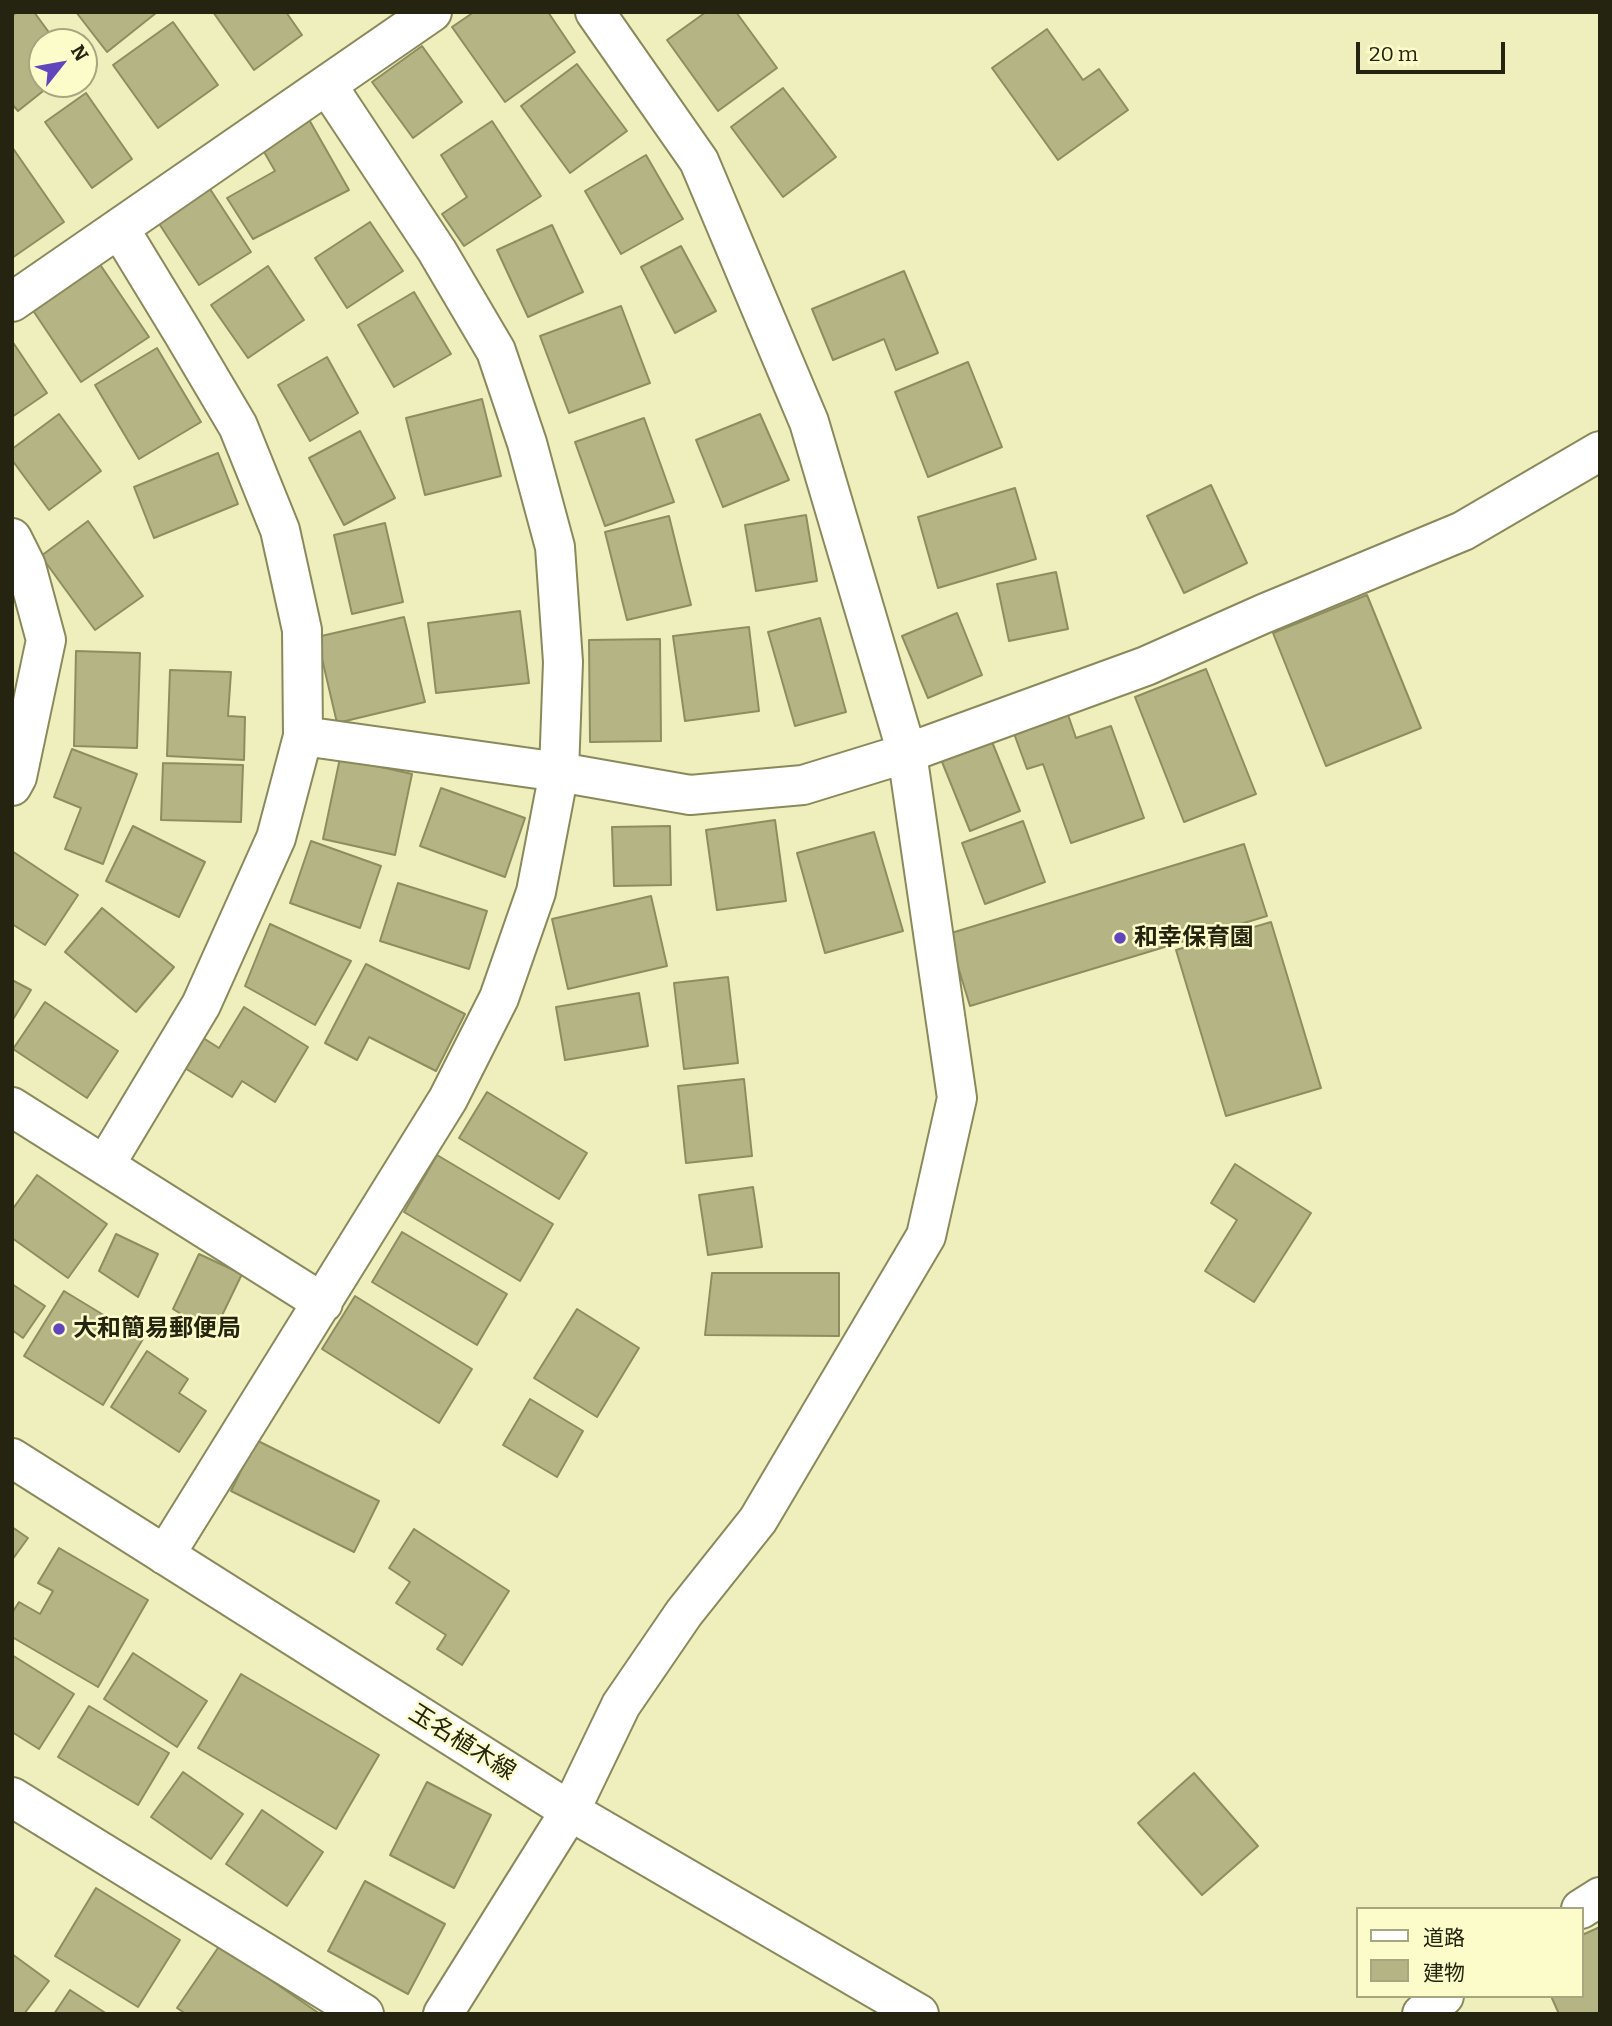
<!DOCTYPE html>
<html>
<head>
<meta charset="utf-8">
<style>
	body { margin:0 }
	#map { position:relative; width:1612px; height:2026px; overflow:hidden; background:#eeefbd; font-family:Bitter,"Noto Sans JP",serif }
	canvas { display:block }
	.frame { position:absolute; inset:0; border:14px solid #242411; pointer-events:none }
	.legend { position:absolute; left:1356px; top:1907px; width:228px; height:91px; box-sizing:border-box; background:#fcfcca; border:2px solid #a6a680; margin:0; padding:9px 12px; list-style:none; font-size:21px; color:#242411 }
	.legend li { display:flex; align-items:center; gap:14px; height:35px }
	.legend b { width:35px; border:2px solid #a6a680 }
	.north { position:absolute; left:28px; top:28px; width:70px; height:70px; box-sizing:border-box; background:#fcfcca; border:2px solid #a6a680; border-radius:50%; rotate:59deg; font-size:19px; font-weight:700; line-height:28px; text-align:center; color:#242411 }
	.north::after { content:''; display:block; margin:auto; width:24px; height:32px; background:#6045bd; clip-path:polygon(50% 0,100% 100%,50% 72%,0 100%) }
	.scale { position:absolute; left:1356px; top:42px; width:149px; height:32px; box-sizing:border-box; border:4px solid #242411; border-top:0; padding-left:9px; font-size:21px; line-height:24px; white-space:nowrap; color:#242411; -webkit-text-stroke:5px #fcfcca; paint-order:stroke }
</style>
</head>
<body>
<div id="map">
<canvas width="1612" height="2026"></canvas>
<div class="frame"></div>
<ul class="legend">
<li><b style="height:9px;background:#fff"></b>道路</li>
<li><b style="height:19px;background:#b4b485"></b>建物</li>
</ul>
<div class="north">N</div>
<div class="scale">20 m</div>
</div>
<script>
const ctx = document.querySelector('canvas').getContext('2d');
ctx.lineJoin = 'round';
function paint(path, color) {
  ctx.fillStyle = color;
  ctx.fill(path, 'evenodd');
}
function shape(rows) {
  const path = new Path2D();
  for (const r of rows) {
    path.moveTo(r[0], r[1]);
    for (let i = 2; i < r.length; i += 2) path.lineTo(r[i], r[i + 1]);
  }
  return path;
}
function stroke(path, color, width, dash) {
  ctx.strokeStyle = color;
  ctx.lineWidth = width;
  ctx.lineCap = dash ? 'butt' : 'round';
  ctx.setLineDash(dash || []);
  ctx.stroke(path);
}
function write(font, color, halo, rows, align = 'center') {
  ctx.font = font + ' Bitter,"Noto Sans JP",serif';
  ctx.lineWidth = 5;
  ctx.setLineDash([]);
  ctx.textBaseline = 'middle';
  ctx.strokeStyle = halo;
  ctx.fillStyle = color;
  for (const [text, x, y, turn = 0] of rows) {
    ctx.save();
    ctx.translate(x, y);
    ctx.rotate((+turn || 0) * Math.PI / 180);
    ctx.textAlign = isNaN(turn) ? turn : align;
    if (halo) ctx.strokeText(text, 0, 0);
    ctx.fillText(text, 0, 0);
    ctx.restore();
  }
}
const building = shape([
	[17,12,34,12,56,42,42,42,42,84,52,84,18,111,12,104,12,16,17,12],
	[76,12,155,12,156,13,107,52,76,12],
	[213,12,286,12,302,35,254,70,213,12],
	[474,12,548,12,575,52,505,102,452,27,474,12],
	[706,12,736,12,777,68,718,111,667,40,706,12],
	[173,22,218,85,158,128,113,65,173,22],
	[1047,29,1083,80,1099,69,1128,110,1058,160,992,68,1047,29],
	[422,46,462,102,413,138,372,82,422,46],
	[577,64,627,131,570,173,521,106,577,64],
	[783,88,836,157,783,197,731,127,783,88],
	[86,93,132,159,92,188,45,122,86,93],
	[307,116,349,190,253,239,227,198,275,171,259,143,307,116],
	[492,121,541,196,464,246,442,214,467,197,441,155,492,121],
	[12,147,64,222,12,258,12,147],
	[646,155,683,219,621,254,585,191,646,155],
	[210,189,251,252,199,285,158,222,210,189],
	[370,222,403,271,347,308,315,258,370,222],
	[552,225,583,292,528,317,497,250,552,225],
	[681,246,716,311,675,333,641,267,681,246],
	[97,260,149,337,81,382,30,306,97,260],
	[268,266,304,320,248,358,211,305,268,266],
	[904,271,938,353,896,370,884,339,833,360,812,309,904,271],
	[414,292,451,354,394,387,358,325,414,292],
	[621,306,650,383,569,413,540,336,621,306],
	[12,341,47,393,12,417,12,341],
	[157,348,201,422,139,459,95,385,157,348],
	[327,357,358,413,310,441,278,385,327,357],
	[968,362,1002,447,928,477,895,392,968,362],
	[482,399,501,476,425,495,406,418,482,399],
	[59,414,101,471,49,510,12,460,12,449,59,414],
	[760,414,789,480,723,507,696,440,760,414],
	[644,418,674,502,605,526,575,442,644,418],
	[360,431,395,498,344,525,309,458,360,431],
	[218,453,238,504,154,538,134,487,218,453],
	[1211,485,1247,563,1184,593,1147,516,1211,485],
	[1015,488,1036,559,938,588,918,517,1015,488],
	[806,515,817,581,756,591,745,525,806,515],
	[669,516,691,605,627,620,605,532,669,516],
	[88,521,143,596,95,630,41,556,88,521],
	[385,523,403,602,352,614,334,535,385,523],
	[1056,572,1068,629,1009,641,997,584,1056,572],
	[1367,595,1421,728,1326,766,1273,633,1367,595],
	[520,611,529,683,436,693,428,623,520,611],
	[957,613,982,675,928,698,902,636,957,613],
	[404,617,425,702,337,723,317,637,404,617],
	[820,618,846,712,795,726,768,632,820,618],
	[749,627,759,711,685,721,673,636,749,627],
	[660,639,661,741,590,742,589,640,660,639],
	[76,651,140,653,137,748,74,746,76,651],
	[1206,669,1256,794,1184,822,1135,697,1206,669],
	[170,670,231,672,228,716,245,717,244,760,167,756,170,670],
	[1066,709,1076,738,1111,726,1144,818,1071,843,1043,764,1027,769,1012,728,1066,709],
	[988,732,1020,811,970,831,938,752,988,732],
	[72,749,137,774,103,864,65,849,81,808,54,797,72,749],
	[340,758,412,774,395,855,323,839,340,758],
	[163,763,243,765,241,822,161,820,163,763],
	[441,788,525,818,505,877,420,846,441,788],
	[775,820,786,901,717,910,706,830,775,820],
	[1023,821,1045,882,985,904,962,843,1023,821],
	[133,826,205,862,179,917,106,881,133,826],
	[670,826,671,885,614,886,612,827,670,826],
	[874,832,903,931,825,953,797,853,874,832],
	[311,841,381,866,360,928,290,903,311,841],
	[1244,844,1267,916,970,1006,948,934,1244,844],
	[12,851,78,895,45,945,12,924,12,851],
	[398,883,487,911,469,969,380,941,398,883],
	[651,896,667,966,568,989,552,919,651,896],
	[102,908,174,967,136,1012,65,952,102,908],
	[1271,922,1321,1088,1226,1116,1176,950,1271,922],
	[270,924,351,961,315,1025,245,986,270,924],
	[366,964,465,1014,436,1071,369,1037,357,1060,325,1043,366,964],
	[728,977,738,1063,684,1069,674,983,728,977],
	[12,980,31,990,12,1021,12,980],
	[639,993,648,1046,565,1060,556,1007,639,993],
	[45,1002,118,1051,87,1098,13,1049,45,1002],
	[244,1007,308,1047,275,1102,242,1081,232,1097,183,1067,200,1036,219,1048,244,1007],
	[744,1079,752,1156,686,1163,678,1086,744,1079],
	[487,1092,587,1153,559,1199,459,1138,487,1092],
	[437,1155,553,1224,520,1281,404,1212,437,1155],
	[1235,1164,1311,1213,1254,1302,1205,1271,1237,1220,1211,1203,1235,1164],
	[37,1175,107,1224,68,1278,12,1238,12,1210,37,1175],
	[753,1187,762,1247,708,1255,699,1195,753,1187],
	[402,1232,507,1294,477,1345,372,1282,402,1232],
	[116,1234,158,1254,138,1297,99,1271,116,1234],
	[199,1254,242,1274,213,1334,173,1309,199,1254],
	[712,1273,839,1273,839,1336,705,1335,712,1273],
	[12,1284,45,1306,23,1338,12,1330,12,1284],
	[64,1291,143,1339,103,1405,24,1356,64,1291],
	[355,1296,472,1369,439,1423,322,1349,355,1296],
	[577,1309,639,1348,597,1417,534,1378,577,1309],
	[147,1351,188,1379,179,1393,206,1411,179,1452,111,1407,147,1351],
	[530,1399,583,1431,557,1477,503,1445,530,1399],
	[256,1440,379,1501,354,1552,231,1491,256,1440],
	[12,1527,28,1538,12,1560,12,1527],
	[414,1529,509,1591,462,1665,437,1649,446,1635,396,1603,410,1582,389,1568,414,1529],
	[59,1548,148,1600,98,1687,12,1637,12,1613,19,1602,40,1614,53,1591,38,1583,59,1548],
	[133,1653,207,1701,177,1747,104,1699,133,1653],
	[12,1655,74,1694,39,1749,12,1732,12,1655],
	[241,1674,379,1755,336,1829,198,1748,241,1674],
	[89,1706,169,1753,138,1805,58,1757,89,1706],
	[183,1772,243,1814,211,1859,151,1817,183,1772],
	[1194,1773,1258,1846,1202,1895,1138,1823,1194,1773],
	[427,1782,491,1815,454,1888,390,1855,427,1782],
	[262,1810,323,1852,287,1906,226,1864,262,1810],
	[365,1881,445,1924,408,1994,328,1951,365,1881],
	[96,1888,180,1940,138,2007,55,1956,96,1888],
	[1600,1927,1600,2014,1559,2014,1551,1996,1582,1996,1582,1935,1600,1927],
	[220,1945,320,2014,186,2014,177,2008,220,1945],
	[12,1954,49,1981,24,2014,12,2014,12,1954],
	[70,1990,107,2014,54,2014,70,1990]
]);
const minor = shape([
	[12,302,432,12],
	[12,538,26,566,46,640,17,777,12,786],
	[303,736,559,772,690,795,803,785,907,753,1146,666,1263,614,1463,531,1600,451],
	[12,1107,323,1303],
	[105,1165,201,1005,276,838,303,736,302,630,280,530,238,426,183,333,119,228],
	[165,1555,448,1099,499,998,536,892,559,772,563,662,555,547,527,443,496,351,437,251,327,85],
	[12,1797,364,2014],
	[1581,1909,1600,1897],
	[443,2014,570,1811,621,1705,684,1613,758,1520,926,1236,957,1098,907,753,809,422,699,161,595,12],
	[1422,2014,1444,1996]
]);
const secondary = shape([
	[12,1458,570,1811,919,2014]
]);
const markers = [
	[1120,938,7,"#6045bd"],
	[59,1329,7,"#6045bd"]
];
const poiNames = [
	["和幸保育園",1134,938],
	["大和簡易郵便局",73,1329]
];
const streetNames = [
	["玉名植木線",462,1743,32]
];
paint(building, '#b4b485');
stroke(building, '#8d8d5f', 2);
stroke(minor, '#89895b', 42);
stroke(secondary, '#89895b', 42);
stroke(minor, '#fff', 38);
stroke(secondary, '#fff', 38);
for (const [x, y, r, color] of markers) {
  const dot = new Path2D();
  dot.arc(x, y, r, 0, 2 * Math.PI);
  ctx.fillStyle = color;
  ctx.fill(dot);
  stroke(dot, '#fcfcca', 2.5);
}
write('bold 24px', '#242411', '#fcfcca', poiNames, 'left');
write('24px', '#242411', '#fcfcca', streetNames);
</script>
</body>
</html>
